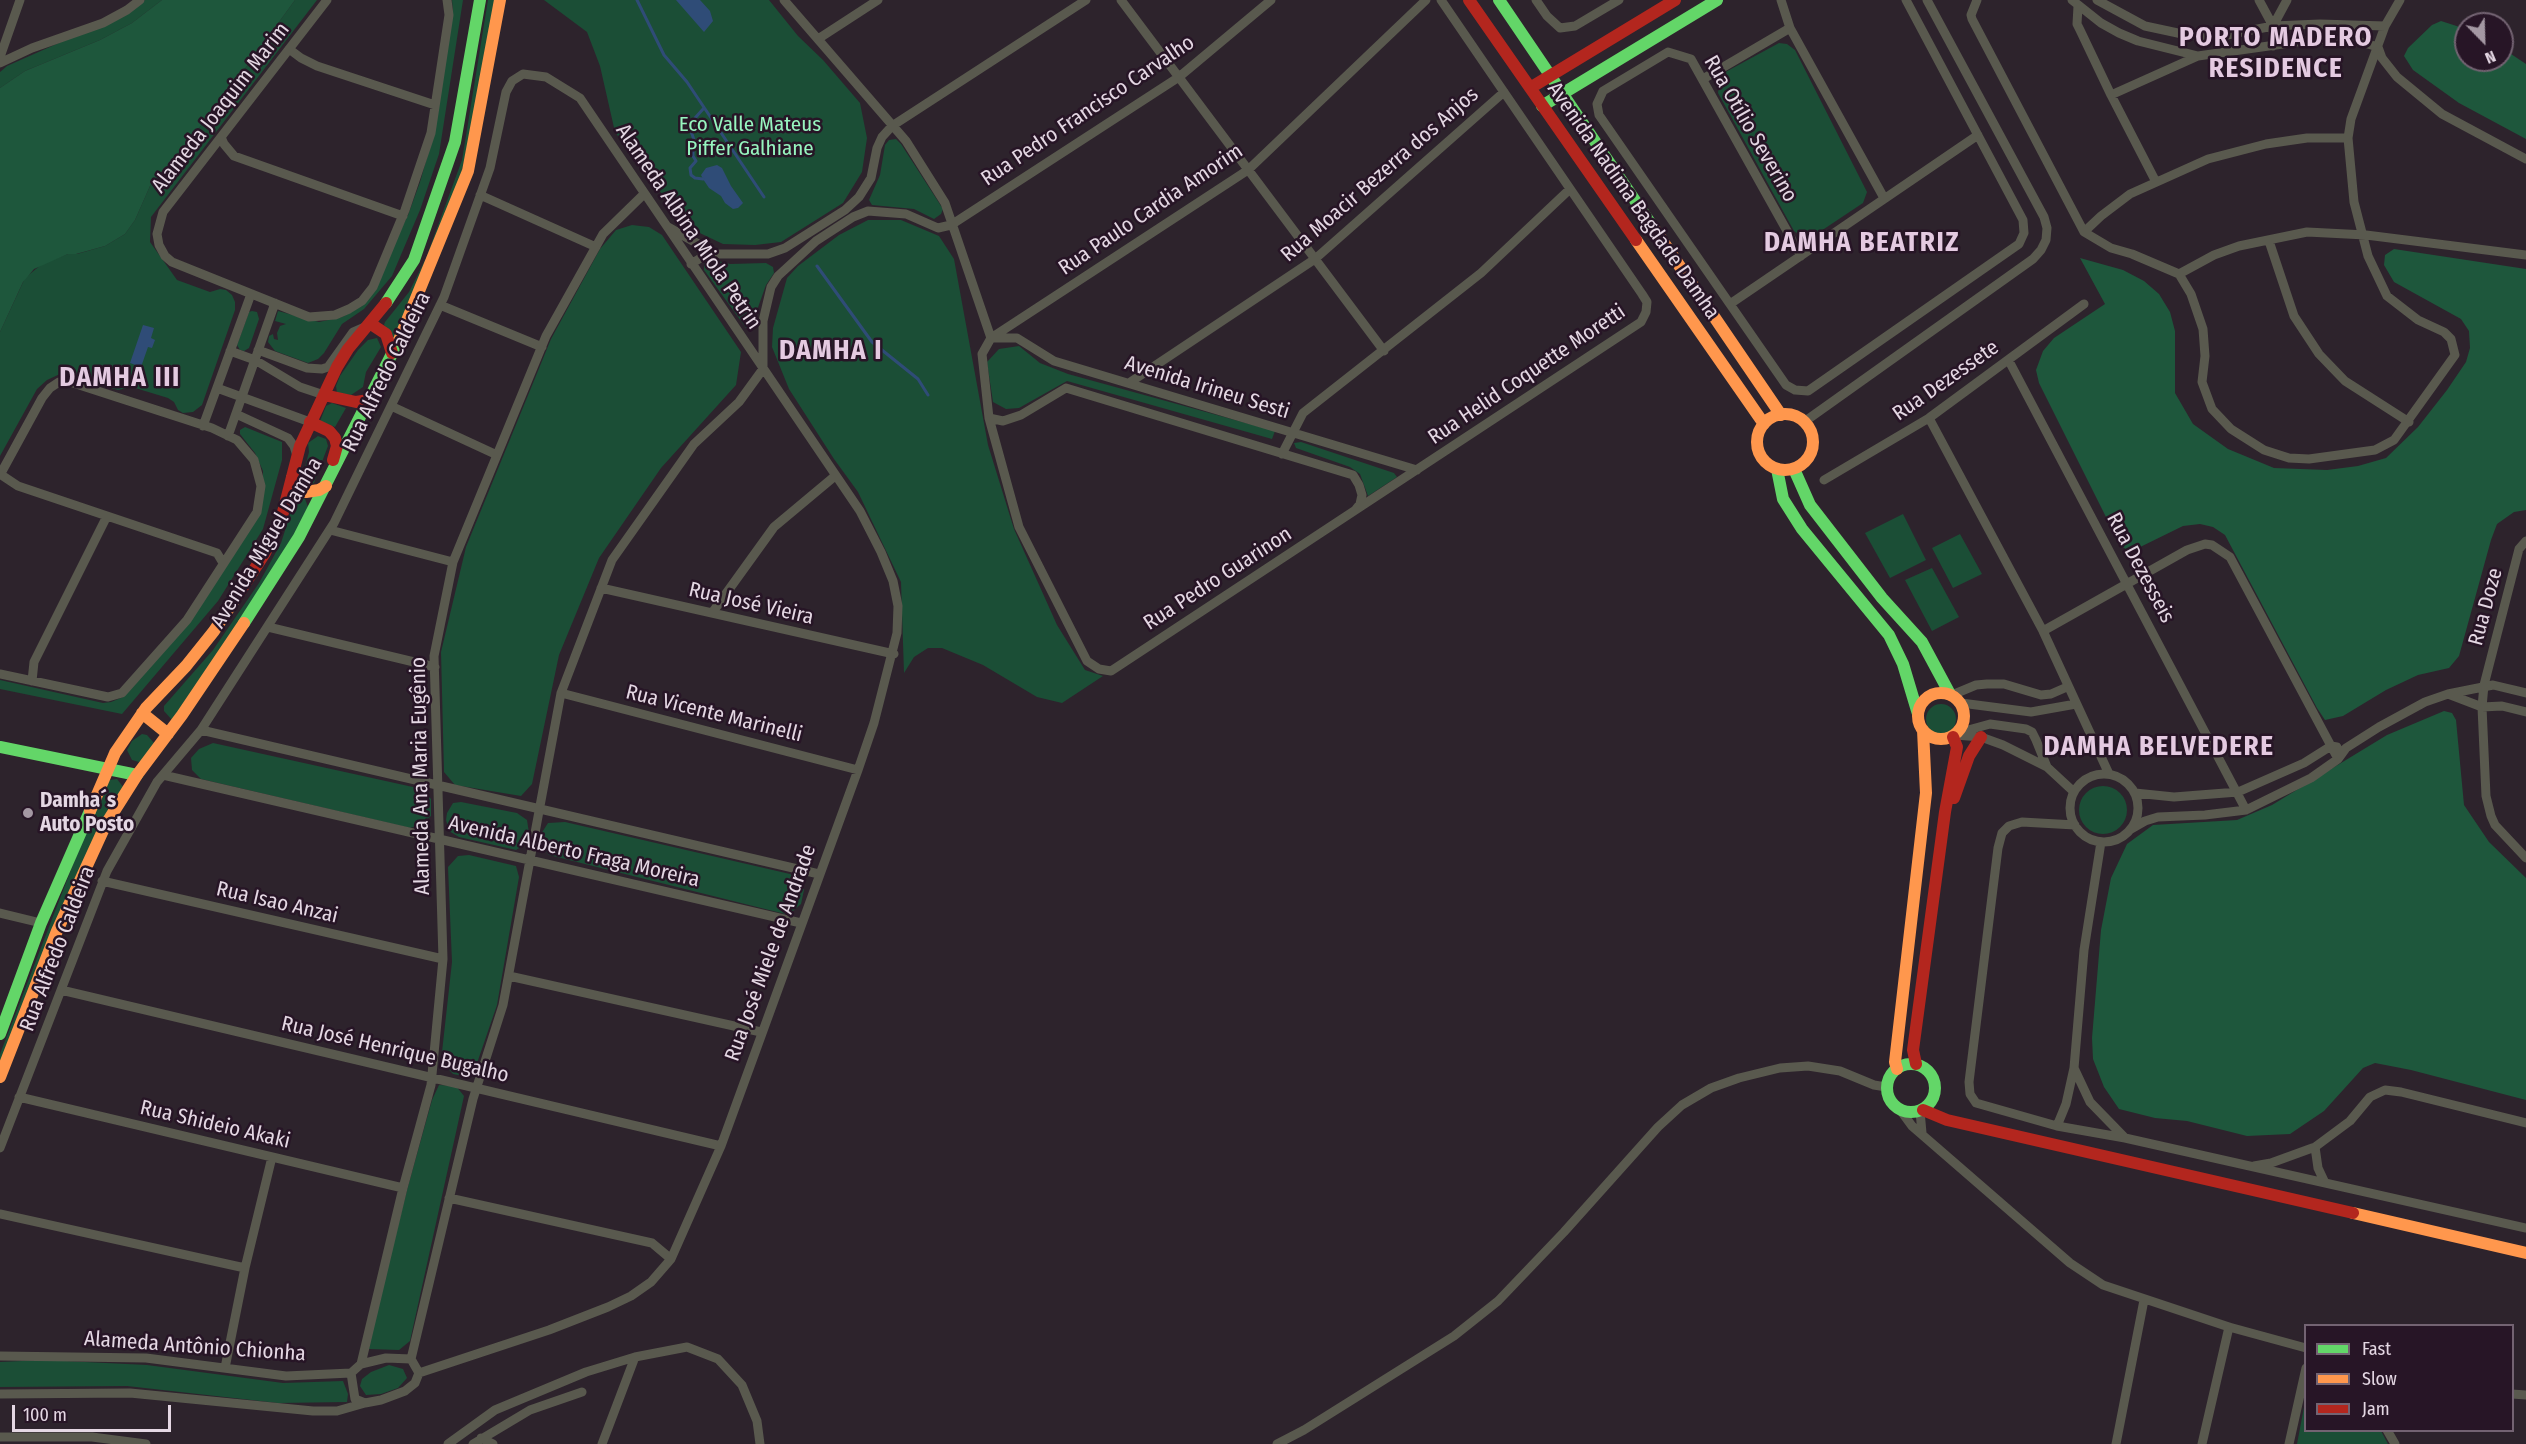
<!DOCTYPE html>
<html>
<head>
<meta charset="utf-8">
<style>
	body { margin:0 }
	#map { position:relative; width:2526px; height:1444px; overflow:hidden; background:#2d232c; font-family:"Fira Sans Condensed",sans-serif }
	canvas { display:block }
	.legend { position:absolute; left:2304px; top:1324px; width:210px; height:108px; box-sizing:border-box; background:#271526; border:2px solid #736372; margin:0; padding:8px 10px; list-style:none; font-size:18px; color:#e4d7e3 }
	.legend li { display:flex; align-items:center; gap:12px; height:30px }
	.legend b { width:30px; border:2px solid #736372 }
	.north { position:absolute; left:2454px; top:12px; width:60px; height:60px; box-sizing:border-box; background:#271526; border:2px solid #736372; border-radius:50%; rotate:157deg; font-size:16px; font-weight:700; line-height:24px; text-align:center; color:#e4d7e3 }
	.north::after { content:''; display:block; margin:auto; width:21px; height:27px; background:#a498a3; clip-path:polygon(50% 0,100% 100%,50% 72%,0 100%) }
	.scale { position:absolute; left:12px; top:1405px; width:159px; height:27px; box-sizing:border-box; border:3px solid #e4d7e3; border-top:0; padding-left:8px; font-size:18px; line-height:21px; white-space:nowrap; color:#e4d7e3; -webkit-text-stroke:4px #271526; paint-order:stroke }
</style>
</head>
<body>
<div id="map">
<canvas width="2526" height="1444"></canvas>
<ul class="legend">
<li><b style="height:8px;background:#63d668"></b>Fast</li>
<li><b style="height:8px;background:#ff974d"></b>Slow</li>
<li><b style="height:8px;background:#b3261e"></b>Jam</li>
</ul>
<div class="north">N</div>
<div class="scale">100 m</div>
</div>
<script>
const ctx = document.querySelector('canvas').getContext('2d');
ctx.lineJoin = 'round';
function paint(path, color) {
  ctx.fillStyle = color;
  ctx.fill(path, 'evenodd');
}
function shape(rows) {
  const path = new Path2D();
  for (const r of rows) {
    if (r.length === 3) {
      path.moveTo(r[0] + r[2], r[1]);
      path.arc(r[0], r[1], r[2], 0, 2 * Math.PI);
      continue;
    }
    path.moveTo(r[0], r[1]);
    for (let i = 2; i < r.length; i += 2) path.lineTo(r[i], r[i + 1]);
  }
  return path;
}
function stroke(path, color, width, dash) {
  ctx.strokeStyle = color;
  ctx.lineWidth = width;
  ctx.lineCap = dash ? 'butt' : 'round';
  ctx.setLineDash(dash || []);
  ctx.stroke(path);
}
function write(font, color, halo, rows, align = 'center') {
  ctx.font = font + ' "Fira Sans Condensed",sans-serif';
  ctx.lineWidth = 5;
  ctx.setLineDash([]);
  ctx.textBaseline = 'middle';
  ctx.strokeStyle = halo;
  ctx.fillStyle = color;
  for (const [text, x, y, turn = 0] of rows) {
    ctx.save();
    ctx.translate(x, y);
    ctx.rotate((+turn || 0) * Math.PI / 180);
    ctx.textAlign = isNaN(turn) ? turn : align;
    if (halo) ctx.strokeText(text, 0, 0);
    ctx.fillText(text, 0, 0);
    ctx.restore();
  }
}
const green = shape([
	[145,0,162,0,132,23,100,40,25,71,0,88,0,72,7,66,133,10],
	[295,0,317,0,151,217,150,242,177,280,210,292,220,289,226,290,232,295,235,302,235,310,202,405,193,412,183,413,178,410,174,402,168,398,132,387,118,390,60,374,47,380,37,389,0,456,0,332,25,278,42,264,68,254,77,254,105,246,125,234,135,220,150,186,219,104],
	[452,0,463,0,439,154,420,210,392,276,364,309,342,324,324,353,318,359,308,363,275,351,268,342,269,336,273,334,274,339,278,340,277,333,280,326,286,324,275,321,278,311,319,322,342,317,362,306,408,215,420,182,434,133,453,12],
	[488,0,495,0,486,58,456,198,394,338,384,325,385,322,409,292,426,258,462,160],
	[544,0,769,0,798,36,823,60,860,103,867,138,862,172,843,203,781,242,755,245,723,244,687,227,615,132,600,66,587,32],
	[1779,43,1787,44,1795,50,1867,192,1863,203,1812,237,1801,236,1794,231,1718,93,1720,75],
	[896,139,901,144,943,209,941,214,934,219,914,209,872,205,869,200,880,175,885,145,889,140],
	[868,220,901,220,939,236,954,259,988,445,1014,529,1057,625,1085,670,1103,676,1062,703,1037,697,983,665,942,648,928,648,914,657,904,673,901,582,858,492,834,459,789,389,772,347,773,328,787,278,798,266,839,235],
	[632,225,649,227,662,235,741,352,736,385,661,468,599,558,559,655,532,784,521,796,455,785,444,772,441,652,466,547,551,339,600,249,616,230],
	[710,259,730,264,766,263,773,267,774,273,766,285,756,313,755,326,746,328,704,270,704,263],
	[252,311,257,312,259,319,249,348,244,351,240,350,237,345,249,312],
	[377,338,381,347,366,372,363,387,351,395,337,393,336,386,340,376,358,350,368,340],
	[1019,346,1040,363,1068,374,1275,431,1272,439,1067,381,1019,408,1006,409,993,402,987,362,999,349],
	[332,403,346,408,335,427,320,421,326,406],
	[245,427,282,442,282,460,263,529,218,601,122,714,0,689,0,680,103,703,111,702,123,697,196,612,262,505,263,471,255,453,240,434,240,430],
	[318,436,326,439,328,446,314,483,307,485,302,479,309,452,308,443],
	[1301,442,1394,473,1397,477,1368,496,1360,474,1350,467,1296,448,1294,443],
	[296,496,305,499,308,507,287,551,172,720,164,711,164,706,213,650,259,583,281,543],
	[1903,514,1926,560,1890,578,1865,533],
	[1960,534,1982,574,1953,588,1932,548],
	[1932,568,1959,617,1932,631,1905,580],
	[1941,719,15],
	[142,734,147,735,154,743,145,759,139,762,132,760,127,750,132,741],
	[213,743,422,789,431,799,431,816,419,825,410,828,201,779,192,770,191,758,199,749],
	[117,779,124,788,0,1066,0,1054,74,862,106,784,110,780],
	[2103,810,24],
	[461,802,517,813,527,820,529,833,524,845,516,850,459,837,449,831,446,820,447,813,453,803],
	[565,822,790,874,797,879,804,890,801,904,793,911,785,914,549,855,541,846,541,834,548,823],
	[469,855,516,866,519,877,497,1005,475,1069,463,1076,453,1074,441,1061,452,962,448,867,458,856],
	[439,1085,456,1086,464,1096,410,1341,399,1350,369,1349,370,1337,407,1190,432,1100],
	[44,1360,147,1365,283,1383,343,1381,348,1394,347,1402,278,1403,127,1386,0,1387,0,1362],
	[389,1365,403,1369,407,1378,398,1388,381,1394,366,1395,360,1386,362,1379,371,1372],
	[2305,1402,2306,1430,2381,1431,2388,1444,2297,1444]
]);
const forest = shape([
	[162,0,295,0,219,104,150,186,135,220,125,234,105,246,76,254,68,254,34,269,23,282,0,332,0,88,25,71,100,40,132,23],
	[2441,21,2466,29,2466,60,2502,60,2502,48,2526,64,2526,139,2459,103,2413,70,2404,56,2408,48,2432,25],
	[2394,249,2526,269,2526,510,2514,512,2497,524,2491,540,2459,656,2449,668,2418,675,2386,690,2343,716,2325,720,2317,708,2225,535,2213,527,2200,524,2183,526,2130,552,2120,545,2039,383,2036,370,2043,351,2054,338,2105,304,2080,258,2123,270,2144,281,2159,294,2170,312,2175,331,2175,393,2193,424,2228,449,2274,468,2327,470,2358,466,2386,458,2418,427,2447,390,2466,362,2470,348,2469,331,2461,319,2394,282,2384,265,2385,255],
	[2444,711,2452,713,2456,720,2464,805,2489,842,2526,878,2526,1100,2411,1070,2375,1063,2363,1068,2324,1111,2290,1134,2247,1136,2187,1121,2155,1118,2119,1109,2104,1087,2093,1059,2092,1038,2101,930,2111,878,2127,844,2153,825,2237,820,2272,805,2387,735]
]);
const water = shape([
	[676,0,700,0,710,11,713,21,704,32],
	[717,165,722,168,731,186,743,203,738,208,733,209,725,203,721,196,709,188,703,179,701,175,706,168],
	[143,325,154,328,151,338,155,340,152,348,148,347,141,367,130,363]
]);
const stream = shape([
	[637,0,664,55,687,82,764,197],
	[703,179,695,178,691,175,690,168,696,161,693,156,693,150,696,146,690,128,695,118,704,108],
	[817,266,872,342,918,379,928,395]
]);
const street = shape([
	[327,0,163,212,157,234,159,245,165,256,172,262,309,317,335,315,349,309,362,301,373,287,405,210,431,133,449,15,447,0],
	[784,0,906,141,945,203,991,338],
	[1121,0,1384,351],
	[1426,0,1248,170,991,338,982,354,989,418,1019,527,1087,661,1099,669,1111,671,1641,322,1646,312,1647,302,1642,294,1441,0],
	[1536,0,1547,16,1560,28,1575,26,1619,0],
	[1781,0,1790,28,1884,198],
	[1977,0,1971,15,1972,19,2084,232,2111,248,2132,254,2179,274,2191,294,2203,329,2205,356,2202,382,2212,409,2231,429,2264,450,2289,458,2309,459,2375,450,2394,440,2455,355,2451,339,2444,332,2418,320,2387,296,2368,256,2354,202,2348,138,2351,119,2385,26,2400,0],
	[2072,0,2101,23,2119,33,2138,41,2198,56,2318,39,2361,42,2378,47,2382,58,2397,77,2442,114,2526,159],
	[2097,0,2145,26,2187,35,2222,36,2273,26,2320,24,2385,26],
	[2259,0,2273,26],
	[2078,6,2077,24,2080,30,2111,95,2156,182],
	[818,39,878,0],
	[2273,46,2273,26,2287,0],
	[289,49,301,58,317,66,435,105],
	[0,57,20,0],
	[0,63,32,48,103,23,127,10,140,0],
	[1703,79,1790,28],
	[2111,95,2198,56],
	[221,137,224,144,234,156,403,216],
	[480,195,596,247],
	[668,227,716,254],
	[2084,232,2101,216,2130,194,2208,159,2266,144,2307,138,2348,138],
	[2269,241,2294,316,2319,354,2345,381,2409,422],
	[1801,256,1691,59,1668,52,1603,91,1597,104,1599,115,1786,385,1795,390,1808,391,2019,244,2024,233,2023,220,1906,0],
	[691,264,707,254,768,254,785,248,845,210,859,197,871,178,877,148,882,137,892,126,1086,0],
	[2179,274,2214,255,2239,246,2307,232,2366,235,2526,255],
	[1730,304,1978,135],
	[440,305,542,347],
	[992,338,1017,338,1054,361,1417,470],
	[258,350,307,368,322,369,328,367,353,332,369,325],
	[230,351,255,360,300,387,324,395],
	[2009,361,2246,810],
	[1129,383,1315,259,1504,92],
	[217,388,310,422],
	[391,406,497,455],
	[236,414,288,438,294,446,297,456],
	[989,418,1003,421,1021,415,1066,388,1353,475,1359,485,1362,495,1360,504,1356,509],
	[1929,418,2043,631,2109,774],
	[1804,422,2033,259,2041,250,2046,240,2047,228,2044,217,1927,0],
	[203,426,251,294],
	[228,436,275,303],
	[1282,454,1303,413,1481,273,1570,189],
	[0,474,18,486,217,553,223,563],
	[0,475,42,398,50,388,59,382,70,382,212,428,237,440,254,460,261,486,257,512,187,620,122,693,108,697,0,674],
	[1824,480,1929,418,2084,304],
	[330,530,453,562],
	[2526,541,2519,549,2484,685,2482,707,2486,796,2491,816,2495,825,2526,858],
	[601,588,894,654],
	[712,613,774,527,835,476],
	[268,627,435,667],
	[2043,631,2187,550,2205,544,2212,545,2230,557,2338,759],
	[32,681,34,662,107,516],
	[561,693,858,770],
	[2448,694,2482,707,2502,706,2526,712],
	[1952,695,1976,685,1987,684,2004,684,2041,695,2051,694,2067,687],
	[1961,703,2031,712,2076,704],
	[201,730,819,874],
	[1961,732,1990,724,2026,729,2032,732,2036,740,2047,767],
	[1955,735,1981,737,2003,745,2047,767,2074,792],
	[2104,808,34],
	[163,775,801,923],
	[2135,793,2174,797,2238,792,2304,763,2331,746,2337,747],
	[2075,825,2022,822,2009,826,2002,833,1998,848,1969,1082,1970,1094,1976,1103,2057,1126,2125,1138,2526,1228],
	[2131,829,2145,821,2158,817,2205,815,2246,810,2311,778,2338,759,2346,748,2379,727,2425,702,2448,694,2493,685,2526,693],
	[102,881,443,959],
	[0,913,41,923],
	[509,976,761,1032],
	[61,990,721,1146],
	[2074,1068,2090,1102,2125,1138],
	[19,1097,403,1188],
	[1901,1111,1912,1126,2070,1263,2103,1285,2229,1327,2306,1348],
	[1920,1111,1922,1133],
	[2057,1126,2066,1104,2074,1068,2084,950,2101,842],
	[2315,1147,2318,1168,2325,1183],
	[0,1148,107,871,157,782,201,730,334,523,444,297,490,168,506,92,512,81,523,74,546,77,580,98,860,511,881,552,893,581,898,606,897,633,874,723,858,770,721,1146,671,1259,651,1282,631,1296,608,1307,549,1330,419,1373],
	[2254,1166,2271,1163,2315,1147,2350,1121,2370,1097,2385,1090,2401,1092,2526,1123],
	[449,1198,652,1243,671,1259],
	[0,1214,245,1268],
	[0,1356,146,1358,286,1376,351,1373],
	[386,1358,411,1359,419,1373,415,1383,405,1391,381,1400,365,1403,355,1399,351,1373,361,1364,386,1358],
	[411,1359,473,1099,503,1005,561,693,612,560,694,444,739,402,763,369,763,321,771,287,778,276,816,241,853,217,868,211,906,214,938,228,951,225,1179,77,1271,0],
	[361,1364,403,1188,431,1085,443,959,434,656,453,562,546,336,603,234,644,194],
	[225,1368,245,1268,272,1157],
	[0,1394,130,1393,313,1411,337,1411,365,1403],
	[2512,1394,2526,1395],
	[2387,1430,2395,1444],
	[0,1437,92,1437,146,1444],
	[481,1438,493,1444],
	[448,1444,495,1410,586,1372,635,1357,687,1347,718,1359,742,1385,757,1421,760,1444],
	[473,1444,530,1410,582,1392],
	[602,1444,635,1357],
	[1277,1444,1304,1430,1454,1336,1498,1301,1564,1232,1658,1127,1682,1105,1711,1088,1739,1078,1780,1068,1808,1066,1840,1071,1874,1085,1886,1087],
	[2116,1444,2144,1300],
	[2202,1444,2229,1327],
	[2289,1444,2306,1368]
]);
const fast = shape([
	[1499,0,1653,227],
	[1542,106,1717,0],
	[386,303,414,260,455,142,480,0],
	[1777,469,1783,499,1802,529,1889,635,1903,664,1918,714],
	[1794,469,1810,505,1882,598,1922,642,1950,694],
	[244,623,299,537,399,340],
	[0,747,137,775],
	[0,1034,41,923,90,811],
	[1911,1088,24]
]);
const slow = shape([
	[1653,227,1781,415],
	[1636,240,1764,424],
	[399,340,468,171,500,0],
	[1785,442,28],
	[292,478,297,488,306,492,319,490,326,486],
	[1941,716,23],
	[142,713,168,734],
	[90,811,115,753,146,708,186,666,214,631,237,596],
	[1897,1069,1895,1062,1926,793,1923,730],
	[0,1077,57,931,106,824,137,775,182,715,244,623],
	[2353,1213,2526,1253]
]);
const jam = shape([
	[1469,0,1636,240],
	[1530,88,1675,0],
	[371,324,386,334,392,353],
	[324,395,356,402,369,400],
	[310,422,329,431,335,438,337,446,333,460],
	[237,596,265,553,282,516,300,446,337,367,348,349,386,303],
	[1954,798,1969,756,1981,737],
	[1916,1064,1913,1050,1945,812,1957,747,1953,737],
	[1923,1110,1947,1120,2353,1213]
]);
const markers = [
	[28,813,6,"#a498a3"]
];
const streetNames = [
	["Alameda Joaquim Marim",221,108,-52],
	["Rua Pedro Francisco Carvalho",1088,111,-34],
	["Rua Otílio Severino",1750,129,60],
	["Rua Moacir Bezerra dos Anjos",1380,175,-41],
	["Avenida Nadima Bagdade Damha",1633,201,55],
	["Rua Paulo Cardia Amorim",1151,210,-34],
	["Alameda Albina Miola Petrin",688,227,56],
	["Rua Alfredo Caldeira",387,372,-64],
	["Rua Helid Coquette Moretti",1527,375,-34],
	["Rua Dezessete",1946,381,-35],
	["Avenida Irineu Sesti",1207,388,17],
	["Avenida Miguel Damha",267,543,-59],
	["Rua Dezesseis",2140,568,62],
	["Rua Pedro Guarinon",1218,579,-33],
	["Rua José Vieira",751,604,13],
	["Rua Doze",2486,607,-75],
	["Rua Vicente Marinelli",714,714,14],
	["Alameda Ana Maria Eugênio",421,776,-91],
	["Avenida Alberto Fraga Moreira",574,852,13],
	["Rua Isao Anzai",277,903,13],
	["Rua Alfredo Caldeira",58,949,-69],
	["Rua José Miele de Andrade",771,953,-70],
	["Rua José Henrique Bugalho",395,1050,13],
	["Rua Shideio Akaki",215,1125,13],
	["Alameda Antônio Chionha",195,1347,4]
];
const parkNames = [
	["Eco Valle Mateus",750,125],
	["Piffer Galhiane",750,149]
];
const poiNames = [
	["Damha´s",40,801],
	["Auto Posto",40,825]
];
const districtNames = [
	["PORTO MADERO",2276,38],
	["RESIDENCE",2276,69],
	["DAMHA BEATRIZ",1862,243],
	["DAMHA I",831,351],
	["DAMHA III",120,378],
	["DAMHA BELVEDERE",2159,747]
];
paint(green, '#1b4e36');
paint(forest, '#1e573c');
paint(water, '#2f4c77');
stroke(stream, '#2f4c77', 3);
stroke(street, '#59594e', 9);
stroke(fast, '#63d668', 12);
stroke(slow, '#ff974d', 12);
stroke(jam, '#b3261e', 12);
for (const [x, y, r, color] of markers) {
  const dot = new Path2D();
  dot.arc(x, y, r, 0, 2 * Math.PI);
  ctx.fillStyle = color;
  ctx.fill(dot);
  stroke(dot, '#271526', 2);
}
write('21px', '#e4d7e3', '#271526', streetNames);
write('21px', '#97f5bf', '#271526', parkNames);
write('bold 21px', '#e4d7e3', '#271526', poiNames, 'left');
ctx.letterSpacing = '1.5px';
write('bold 27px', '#e4cae1', '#271526', districtNames);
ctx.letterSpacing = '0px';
</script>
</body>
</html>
